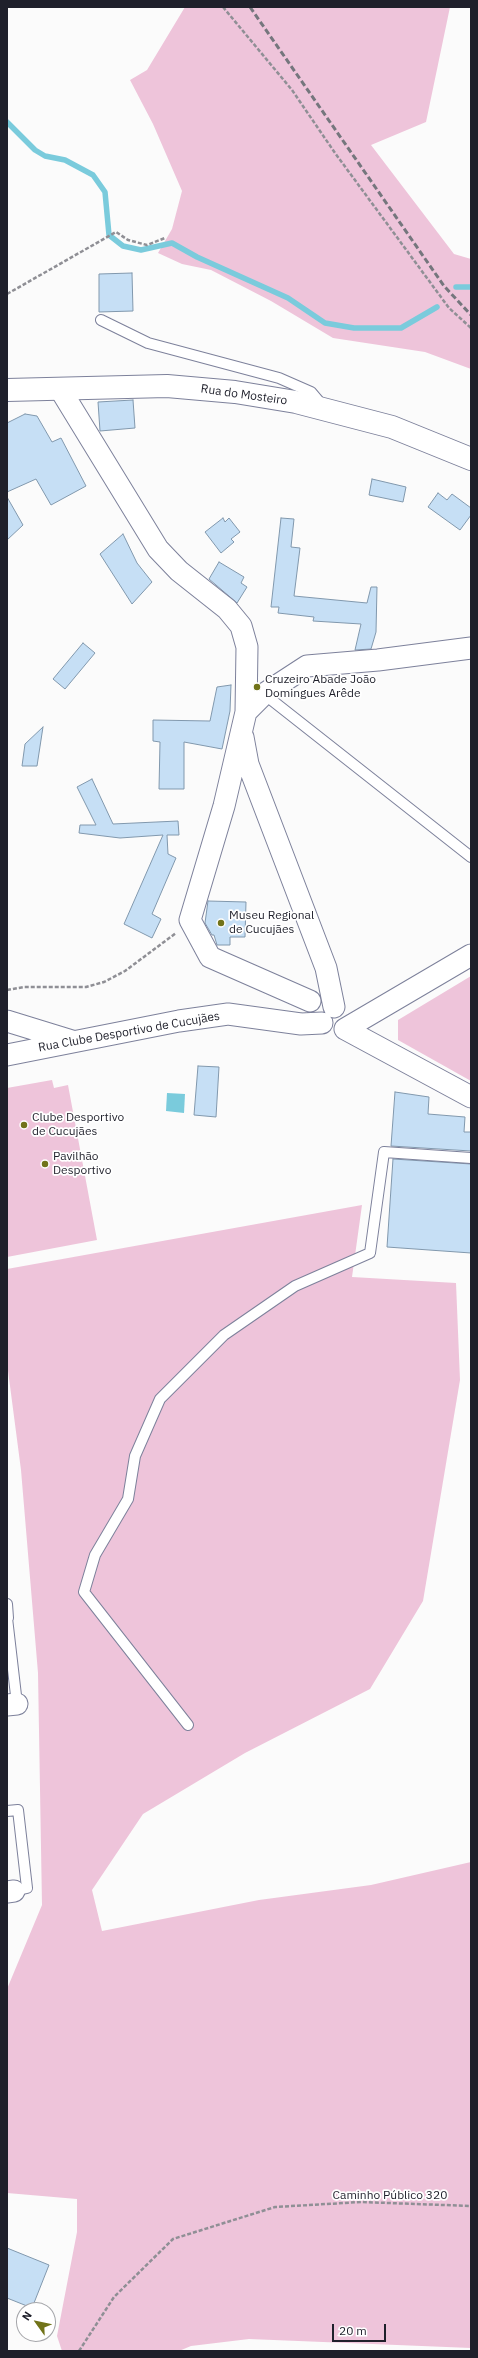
<!DOCTYPE html>
<html>
<head>
<meta charset="utf-8">
<style>
	body { margin:0 }
	#map { position:relative; width:478px; height:2358px; overflow:hidden; background:#fbfbfb; font-family:"IBM Plex Sans",sans-serif }
	canvas { display:block }
	.frame { position:absolute; inset:0; border:8px solid #1f202b; pointer-events:none }
	.north { position:absolute; left:16px; top:2302px; width:40px; height:40px; box-sizing:border-box; background:#fff; border:1px solid #a5a6aa; border-radius:50%; rotate:303deg; font-size:11px; font-weight:700; line-height:16px; text-align:center; color:#1f202b }
	.north::after { content:''; display:block; margin:auto; width:14px; height:18px; background:#717319; clip-path:polygon(50% 0,100% 100%,50% 72%,0 100%) }
	.scale { position:absolute; left:332px; top:2324px; width:54px; height:18px; box-sizing:border-box; border:2px solid #1f202b; border-top:0; padding-left:5px; font-size:12px; line-height:14px; white-space:nowrap; color:#1f202b; -webkit-text-stroke:3px #fff; paint-order:stroke }
</style>
</head>
<body>
<div id="map">
<canvas width="478" height="2358"></canvas>
<div class="frame"></div>
<div class="north">N</div>
<div class="scale">20 m</div>
</div>
<script>
const ctx = document.querySelector('canvas').getContext('2d');
ctx.lineJoin = 'round';
function paint(path, color) {
  ctx.fillStyle = color;
  ctx.fill(path, 'evenodd');
}
function shape(rows) {
  const path = new Path2D();
  for (const r of rows) {
    path.moveTo(r[0], r[1]);
    for (let i = 2; i < r.length; i += 2) path.lineTo(r[i], r[i + 1]);
  }
  return path;
}
function stroke(path, color, width, dash) {
  ctx.strokeStyle = color;
  ctx.lineWidth = width;
  ctx.lineCap = dash ? 'butt' : 'round';
  ctx.setLineDash(dash || []);
  ctx.stroke(path);
}
function write(font, color, halo, rows, align = 'center') {
  ctx.font = font + ' "IBM Plex Sans",sans-serif';
  ctx.lineWidth = 3.5;
  ctx.setLineDash([]);
  ctx.textBaseline = 'middle';
  ctx.strokeStyle = halo;
  ctx.fillStyle = color;
  for (const [text, x, y, turn = 0] of rows) {
    ctx.save();
    ctx.translate(x, y);
    ctx.rotate((+turn || 0) * Math.PI / 180);
    ctx.textAlign = isNaN(turn) ? turn : align;
    if (halo) ctx.strokeText(text, 0, 0);
    ctx.fillText(text, 0, 0);
    ctx.restore();
  }
}
const green = shape([
	[185,7,450,7,426,122,371,145,454,254,471,259,471,369,425,352,333,338,271,301,211,270,182,264,158,253,172,229,182,191,153,124,130,80,147,70],
	[471,976,471,1081,398,1040,398,1020],
	[52,1080,54,1088,68,1085,97,1240,7,1257,7,1088],
	[362,1205,352,1277,456,1283,460,1380,423,1601,370,1689,245,1753,143,1814,92,1890,102,1931,259,1900,371,1885,471,1862,471,2348,249,2339,191,2346,179,2351,62,2351,57,2336,77,2232,77,2199,7,2193,7,1989,42,1905,38,1673,21,1470,7,1363,7,1269]
]);
const water = shape([
	[167,1093,185,1094,184,1113,166,1111]
]);
const stream = shape([
	[7,122,35,150,45,156,65,160,93,175,105,192,109,235,123,246,141,250,172,243,197,257,288,298,325,323,354,328,401,328,437,307],
	[456,287,471,287]
]);
const building = shape([
	[132,273,133,311,99,312,99,274,132,273],
	[133,400,135,428,100,431,98,402,133,400],
	[25,414,37,416,52,442,61,438,86,486,51,505,36,479,7,492,7,423,25,414],
	[372,479,406,487,403,502,369,495,372,479],
	[438,493,447,500,452,494,471,508,471,515,460,530,428,507,438,493],
	[7,497,23,525,7,540,7,497],
	[223,518,225,522,229,518,240,532,231,539,234,542,221,553,205,532,223,518],
	[281,518,294,519,291,547,300,548,294,596,367,603,371,587,377,587,376,632,371,649,355,650,361,624,313,621,314,617,278,613,279,607,271,607,281,518],
	[123,534,137,563,152,582,132,604,100,554,123,534],
	[219,562,244,577,241,583,247,587,237,603,209,579,219,562],
	[83,643,95,653,65,689,53,679,83,643],
	[231,685,230,711,222,749,184,742,184,789,159,789,160,742,153,741,153,720,210,721,217,687,231,685],
	[43,727,37,766,22,766,25,744,43,727],
	[92,779,113,824,178,821,179,835,167,835,168,854,176,858,152,914,161,919,152,938,124,924,163,835,120,838,79,833,80,825,96,825,77,787,92,779],
	[208,901,246,902,245,937,230,937,230,945,217,945,214,935,212,935,205,923,208,901],
	[198,1066,219,1067,216,1117,194,1115,198,1066],
	[395,1092,429,1097,428,1114,465,1117,464,1132,471,1132,471,1151,391,1146,395,1092],
	[393,1159,471,1164,471,1253,387,1247,393,1159],
	[7,2248,49,2265,32,2308,7,2298,7,2248]
]);
const path = shape([
	[223,7,292,90,335,153,449,308,471,328],
	[7,294,116,232,128,240,147,245,165,238],
	[7,990,24,987,86,987,104,982,125,971,176,933],
	[79,2351,114,2297,173,2239,275,2207,361,2202,471,2206]
]);
const lane = shape([
	[101,320,148,343,279,378,311,392,322,405],
	[264,694,471,857],
	[7,1604,8,1618],
	[7,1618,17,1704],
	[188,1725,84,1592,95,1555,128,1499,135,1456,160,1399,224,1335,295,1286,370,1253,384,1152,471,1158],
	[7,1811,18,1810,27,1888,14,1891]
]);
const street = shape([
	[60,389,158,549,179,571,227,609,241,626,247,647,246,712,224,806,190,920,210,957,310,1001],
	[246,712,264,694,307,666,378,660,471,648],
	[243,737,248,764,326,968,334,1007],
	[7,1021,72,1041],
	[345,1029,471,955],
	[345,1029,471,1097],
	[7,1055,179,1021,228,1014,301,1024,322,1023],
	[7,1705,17,1704],
	[7,1892,14,1891]
]);
const secondary = shape([
	[7,390,167,386,235,392,296,402,392,427,471,459]
]);
const rail = shape([
	[250,7,444,286,471,315]
]);
const markers = [
	[257,687,4,"#717319"],
	[221,923,4,"#717319"],
	[24,1125,4,"#717319"],
	[45,1164,4,"#717319"]
];
const streetNames = [
	["Rua do Mosteiro",244,395,8],
	["Rua Clube Desportivo de Cucujães",129,1032,-10],
	["Caminho Público 320",390,2196]
];
const poiNames = [
	["Cruzeiro Abade João",265,680],
	["Domingues Arêde",265,694],
	["Museu Regional",229,916],
	["de Cucujães",229,930],
	["Clube Desportivo",32,1118],
	["de Cucujães",32,1132],
	["Pavilhão",53,1157],
	["Desportivo",53,1171]
];
paint(green, '#eec4da');
paint(water, '#7acbdc');
stroke(stream, '#7acbdc', 5.5);
paint(building, '#c6dff5');
stroke(building, '#8198ad', 1);
stroke(lane, '#7d819b', 12);
stroke(street, '#7d819b', 23);
stroke(secondary, '#7d819b', 24);
stroke(path, '#8f8f95', 2.5, [4, 2]);
stroke(lane, '#fff', 10);
stroke(street, '#fff', 21);
stroke(secondary, '#fff', 22);
stroke(rail, '#75767d', 3, [6, 3]);
for (const [x, y, r, color] of markers) {
  const dot = new Path2D();
  dot.arc(x, y, r, 0, 2 * Math.PI);
  ctx.fillStyle = color;
  ctx.fill(dot);
  stroke(dot, '#fff', 1.5);
}
write('12px', '#1f202b', '#fff', streetNames);
write('12px', '#1f202b', '#fff', poiNames, 'left');
</script>
</body>
</html>
